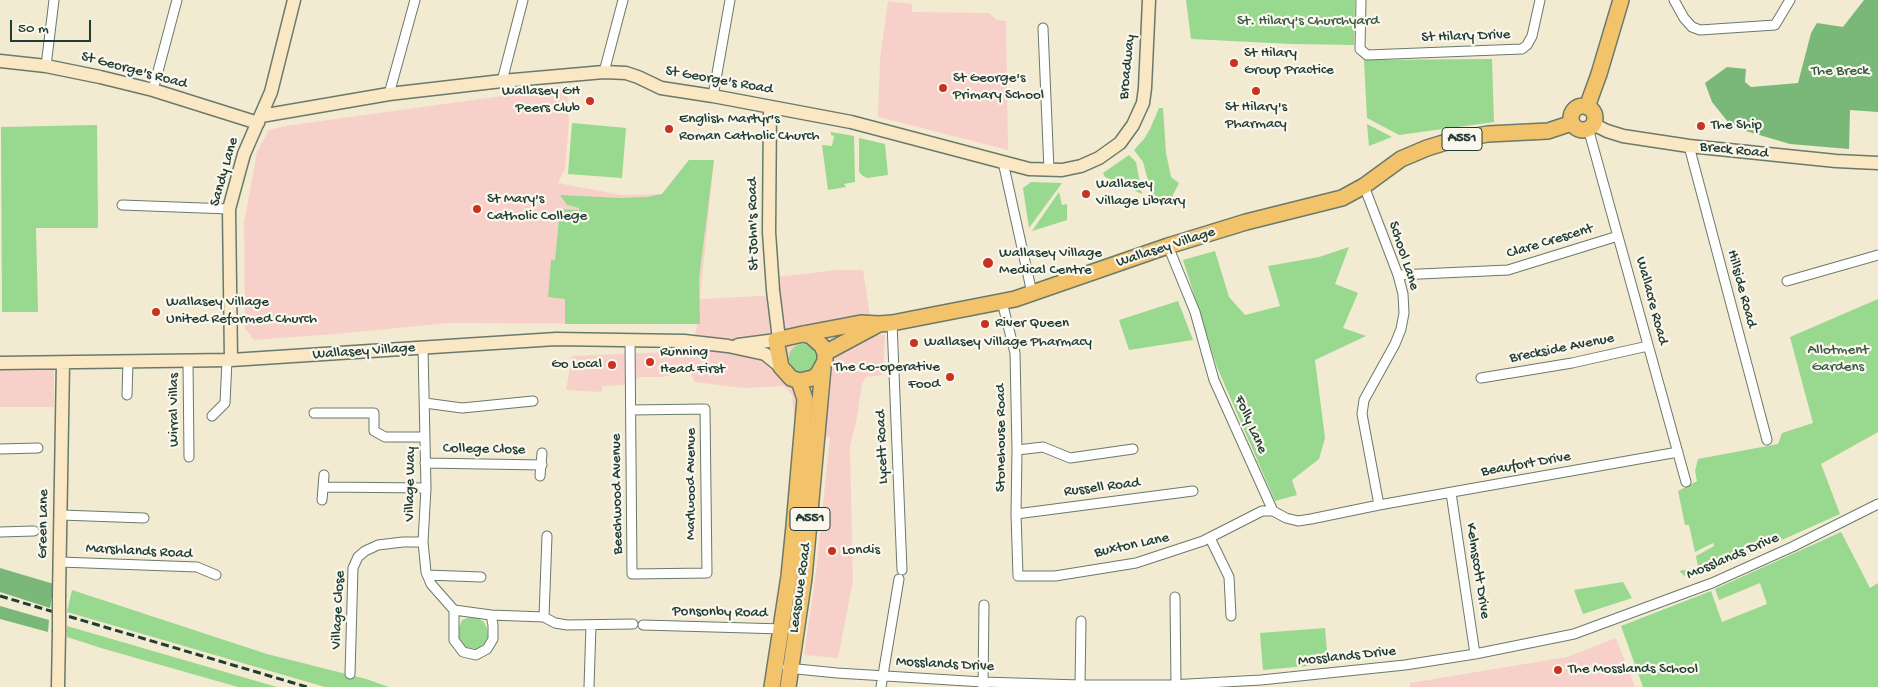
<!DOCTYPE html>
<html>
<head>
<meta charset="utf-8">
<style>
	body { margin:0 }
	#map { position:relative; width:1878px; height:687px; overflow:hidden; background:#f3ead2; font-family:"Gochi Hand",sans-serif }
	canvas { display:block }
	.scale { position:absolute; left:10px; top:20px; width:81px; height:22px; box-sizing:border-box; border:2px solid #1f3d34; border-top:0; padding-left:6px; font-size:15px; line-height:18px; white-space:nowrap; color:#1f3d34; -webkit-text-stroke:4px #fbf7ec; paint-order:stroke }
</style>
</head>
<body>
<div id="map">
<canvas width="1878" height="687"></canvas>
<div class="scale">50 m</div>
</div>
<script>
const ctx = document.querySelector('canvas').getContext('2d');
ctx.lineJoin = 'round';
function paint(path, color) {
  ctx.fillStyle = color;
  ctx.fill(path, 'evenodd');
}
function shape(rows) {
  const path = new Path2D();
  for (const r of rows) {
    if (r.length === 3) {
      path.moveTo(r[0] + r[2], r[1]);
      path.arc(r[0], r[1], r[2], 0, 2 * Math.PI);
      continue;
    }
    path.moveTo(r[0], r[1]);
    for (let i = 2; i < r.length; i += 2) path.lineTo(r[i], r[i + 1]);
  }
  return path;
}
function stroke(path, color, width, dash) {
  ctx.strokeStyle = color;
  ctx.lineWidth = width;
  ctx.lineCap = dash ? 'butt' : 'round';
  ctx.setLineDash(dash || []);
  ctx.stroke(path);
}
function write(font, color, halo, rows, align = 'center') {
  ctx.font = font + ' "Gochi Hand",sans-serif';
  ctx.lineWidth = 4.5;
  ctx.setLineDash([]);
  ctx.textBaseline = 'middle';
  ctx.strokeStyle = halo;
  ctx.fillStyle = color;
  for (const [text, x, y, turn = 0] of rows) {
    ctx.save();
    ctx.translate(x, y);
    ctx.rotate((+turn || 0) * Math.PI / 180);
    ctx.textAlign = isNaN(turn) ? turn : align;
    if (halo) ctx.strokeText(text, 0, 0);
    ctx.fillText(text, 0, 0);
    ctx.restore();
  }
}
const built = shape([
	[888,1,912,4,912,12,989,13,997,20,1006,21,1008,150,878,117,880,59],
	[567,87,569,121,565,169,558,183,621,195,662,194,689,160,714,160,700,299,779,295,778,277,836,270,863,270,873,335,885,335,883,375,866,377,862,384,856,423,850,446,853,581,838,658,804,655,816,572,830,437,796,435,792,395,784,386,744,388,694,382,690,371,661,377,640,377,623,385,603,386,601,392,566,390,572,356,693,351,697,324,449,323,335,334,254,340,245,328,244,223,257,152,269,130,285,126],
	[0,369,54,369,54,407,0,407],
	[1616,638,1635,687,1410,687,1410,683,1567,657]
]);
const green = shape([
	[1186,0,1355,0,1354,45,1292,44,1191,39],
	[1492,59,1494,122,1399,135,1367,118,1364,60],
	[1159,108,1163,108,1166,153,1171,177,1179,183,1169,203,1152,195,1143,162,1134,150,1144,139,1150,129],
	[572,123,626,128,622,178,568,174],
	[1367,124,1392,137,1369,146],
	[97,125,98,228,36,228,38,312,2,312,1,127],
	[831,132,854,136,855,182,844,184,846,187,828,190,822,145,832,146,834,136,831,135],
	[859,138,885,144,888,175,867,178,863,176,859,172],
	[1129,155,1136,162,1142,194,1105,177,1103,173],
	[689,160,714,160,699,278,700,324,565,324,565,299,548,297,551,260,555,260,560,209,579,210,579,208,567,205,560,195,620,198,647,197,662,194],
	[1031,182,1062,183,1029,228,1023,188],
	[1059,192,1062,205,1067,204,1067,220,1032,231],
	[1349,247,1335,284,1358,293,1343,328,1366,336,1315,360,1325,438,1319,459,1292,480,1297,495,1275,501,1217,367,1183,260,1215,251,1229,297,1245,315,1280,306,1268,266,1319,257],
	[1878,299,1878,432,1821,464,1840,514,1719,568,1718,563,1685,576,1679,571,1698,567,1696,556,1714,546,1713,543,1695,552,1689,525,1685,525,1678,491,1697,481,1695,471,1698,459,1778,444,1782,433,1813,423,1790,337],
	[1178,301,1193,340,1129,350,1119,320],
	[803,358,14],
	[1841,532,1870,588,1878,583,1878,687,1643,687,1621,626,1711,591,1722,622,1767,604,1760,583,1719,600,1715,589],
	[1623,582,1632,598,1583,614,1574,590],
	[72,590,267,654,366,679,389,687,325,687,67,612],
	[467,618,478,618,484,622,487,628,488,637,483,645,476,650,470,650,463,646,459,640,458,631,462,620],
	[67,626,277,687,238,687,101,648,67,637],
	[1325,628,1328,664,1263,670,1260,633]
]);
const forest = shape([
	[1864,0,1878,0,1878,112,1850,110,1849,149,1790,144,1732,127,1712,102,1705,83,1727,67,1746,69,1745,82,1751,87,1798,83,1811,33,1817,23,1843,27],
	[0,568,54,584,50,608,0,592],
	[0,606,49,620,48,632,0,619]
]);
const street = shape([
	[1361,0,1360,49,1367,55,1522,49,1527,45,1532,36,1540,0],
	[1674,0,1684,18,1692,27,1700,30,1775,25,1790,0],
	[1043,28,1049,170],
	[46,66,54,0],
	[604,72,623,0],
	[502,81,523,0],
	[153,90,177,0],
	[389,94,415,0],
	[713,96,730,0],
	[1588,128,1686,482],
	[1689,146,1767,440],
	[1003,162,1032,293],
	[1364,186,1398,275,1403,294,1404,313,1401,329,1395,344,1364,400,1362,414,1379,505],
	[122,205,229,209],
	[1168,246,1195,312,1214,380,1273,511,1286,518,1298,521,1311,519,1379,505,1678,452],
	[1398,275,1508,270,1618,236],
	[1787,281,1878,255],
	[1002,302,1015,353,1017,450,1016,514,1018,576,1055,576,1136,563,1203,541,1262,511,1273,511],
	[892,323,902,570],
	[630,340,632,574,707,573,705,409,631,410],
	[423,348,426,488,423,542,426,572,431,584,454,610,491,615,544,617,555,623,567,625,633,624],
	[188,362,189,457],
	[1481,378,1572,363,1648,346],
	[127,395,128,362],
	[425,403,462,408,533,401],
	[314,413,374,413,374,431,385,437,425,437],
	[212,416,225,403,227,360],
	[0,449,38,448],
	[1017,450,1043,447,1070,458,1133,449],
	[425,463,542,465],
	[540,476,542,453],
	[323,487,426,488],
	[1451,493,1475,654],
	[322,500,324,475],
	[1016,514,1193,491],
	[61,515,144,518],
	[0,532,34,531],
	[1210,538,1229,577,1231,616],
	[60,562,197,567,216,575],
	[427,575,481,577],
	[1175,597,1176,685],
	[454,610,454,640,463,652,476,655,487,649,493,639,493,625,491,615],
	[544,617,547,536],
	[643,625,783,629],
	[787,668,837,673,983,682,1080,685,1170,685,1261,680,1405,665,1475,654,1574,634,1712,583,1792,547,1878,504],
	[350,674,353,568,358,557,365,551,378,545,403,542,423,542],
	[1080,685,1081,621],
	[589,687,591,625],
	[881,687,899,579],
	[983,687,984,605]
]);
const secondary = shape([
	[0,61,46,66,100,77,153,90,258,123],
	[770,107,769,232,773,290,779,339],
	[261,116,389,94,502,81,604,72,626,73,638,77,661,88,713,96,851,122,1029,169,1062,170,1081,166,1099,158,1120,143,1133,125,1143,103,1145,88,1149,0],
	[1593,124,1607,131,1623,136,1689,146,1836,161,1878,163],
	[738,345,776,340],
	[231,360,229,209,244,154,271,92,294,0],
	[0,363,231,360,556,339,684,341,728,346,765,354,781,367],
	[59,595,63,363],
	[58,687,59,632]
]);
const primary = shape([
	[1583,118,12],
	[1587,107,1599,74,1621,0],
	[803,334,861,323,879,324,892,323,1015,299,1168,246,1246,222,1342,198,1364,186,1401,159,1427,148,1453,140,1488,134,1548,131,1572,123],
	[803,334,811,336,822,346,825,353,825,361,818,374,813,378,799,381,791,378,781,367,776,340,803,334],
	[825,353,879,324],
	[772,687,789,576,794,526,805,399,799,381],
	[788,687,804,578,823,368]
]);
const rail = shape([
	[0,596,307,687]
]);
const secondaryBridge = shape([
	[59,632,59,595]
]);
const markers = [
	[1234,63,5,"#c8321e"],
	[943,88,5,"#c8321e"],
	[1256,91,5,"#c8321e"],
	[590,101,5,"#c8321e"],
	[1701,126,5,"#c8321e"],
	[669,129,5,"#c8321e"],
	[1086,194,5,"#c8321e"],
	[477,209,5,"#c8321e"],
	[988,263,6,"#c8321e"],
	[156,312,5,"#c8321e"],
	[985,324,5,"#c8321e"],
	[914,343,5,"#c8321e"],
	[650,362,5,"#c8321e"],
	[612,365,5,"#c8321e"],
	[950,377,5,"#c8321e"],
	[832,551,5,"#c8321e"],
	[1558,670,5,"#c8321e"]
];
const shields = [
	[1462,139,40],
	[810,519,40]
];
const shieldNames = [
	["A551",1462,139],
	["A551",810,519]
];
const parkNames = [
	["St. Hilary's Churchyard",1308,22],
	["The Breck",1840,72],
	["Allotment",1838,351],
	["Gardens",1838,368]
];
const streetNames = [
	["St Hilary Drive",1466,37,-2],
	["Broadway",1128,67,-84],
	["St George's Road",134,71,15],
	["St George's Road",719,81,10],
	["Breck Road",1734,151,6],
	["Sandy Lane",225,172,-74],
	["St John's Road",754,224,-91],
	["Clare Crescent",1550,242,-17],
	["Wallasey Village",1166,248,-18],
	["School Lane",1403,256,72],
	["Hillside Road",1741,289,75],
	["Wallacre Road",1651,301,75],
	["Breckside Avenue",1562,349,-11],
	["Wallasey Village",364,352,-4],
	["Wirral Villas",175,410,-90],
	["Folly Lane",1250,425,66],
	["Stonehouse Road",1002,438,-90],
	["Lycett Road",883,447,-92],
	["College Close",484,450,1],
	["Beaufort Drive",1526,465,-10],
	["Village Way",411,484,-89],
	["Marlwood Avenue",692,484,-90],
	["Russell Road",1102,488,-7],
	["Beechwood Avenue",618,494,-91],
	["Green Lane",44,524,-89],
	["Buxton Lane",1132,546,-12],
	["Marshlands Road",139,552,3],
	["Mosslands Drive",1733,557,-23],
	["Kelmscott Drive",1477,571,81],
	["Leasowe Road",801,588,-82],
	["Village Close",339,610,-87],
	["Ponsonby Road",720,613,1],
	["Mosslands Drive",1347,657,-6],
	["Mosslands Drive",945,665,3]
];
const poiNames = [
	["St Hilary",1244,54],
	["Group Practice",1244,71],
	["St George's",953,79],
	["Primary School",953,96],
	["Wallasey GH",580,92,"right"],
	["Peers Club",580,109,"right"],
	["St Hilary's",1256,108,"center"],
	["Pharmacy",1256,125,"center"],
	["English Martyr's",679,120],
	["Roman Catholic Church",679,137],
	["The Ship",1711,126],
	["Wallasey",1096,185],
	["Village Library",1096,202],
	["St Mary's",487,200],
	["Catholic College",487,217],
	["Wallasey Village",999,254],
	["Medical Centre",999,271],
	["Wallasey Village",166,303],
	["United Reformed Church",166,320],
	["River Queen",995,324],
	["Wallasey Village Pharmacy",924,343],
	["Running",660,353],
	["Head First",660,370],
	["Go Local",602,365,"right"],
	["The Co-operative",940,368,"right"],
	["Food",940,385,"right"],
	["Londis",842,551],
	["The Mosslands School",1568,670]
];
paint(built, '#f7d1c9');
paint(green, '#98d88f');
paint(forest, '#7ab87a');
stroke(street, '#697a6b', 11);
stroke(secondary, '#697a6b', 15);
stroke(primary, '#697a6b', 18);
stroke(street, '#fff', 9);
stroke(secondary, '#fae7c3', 12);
stroke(primary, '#f2c36a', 15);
stroke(rail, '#1f3d34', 3, [8, 4]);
stroke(secondaryBridge, '#697a6b', 15, []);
stroke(secondaryBridge, '#fae7c3', 12);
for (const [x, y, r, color] of markers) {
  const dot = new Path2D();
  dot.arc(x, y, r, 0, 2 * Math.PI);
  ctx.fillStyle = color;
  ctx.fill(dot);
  stroke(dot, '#fbf7ec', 2);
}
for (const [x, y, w] of shields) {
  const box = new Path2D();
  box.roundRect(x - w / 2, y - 11.5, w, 23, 4);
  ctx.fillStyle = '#fbf7ec';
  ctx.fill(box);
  stroke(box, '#1f3d34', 1);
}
write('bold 14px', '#1f3d34', null, shieldNames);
write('15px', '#375c46', '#fbf7ec', parkNames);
write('15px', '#1f3d34', '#fbf7ec', streetNames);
write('15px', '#1f3d34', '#fbf7ec', poiNames, 'left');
</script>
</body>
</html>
